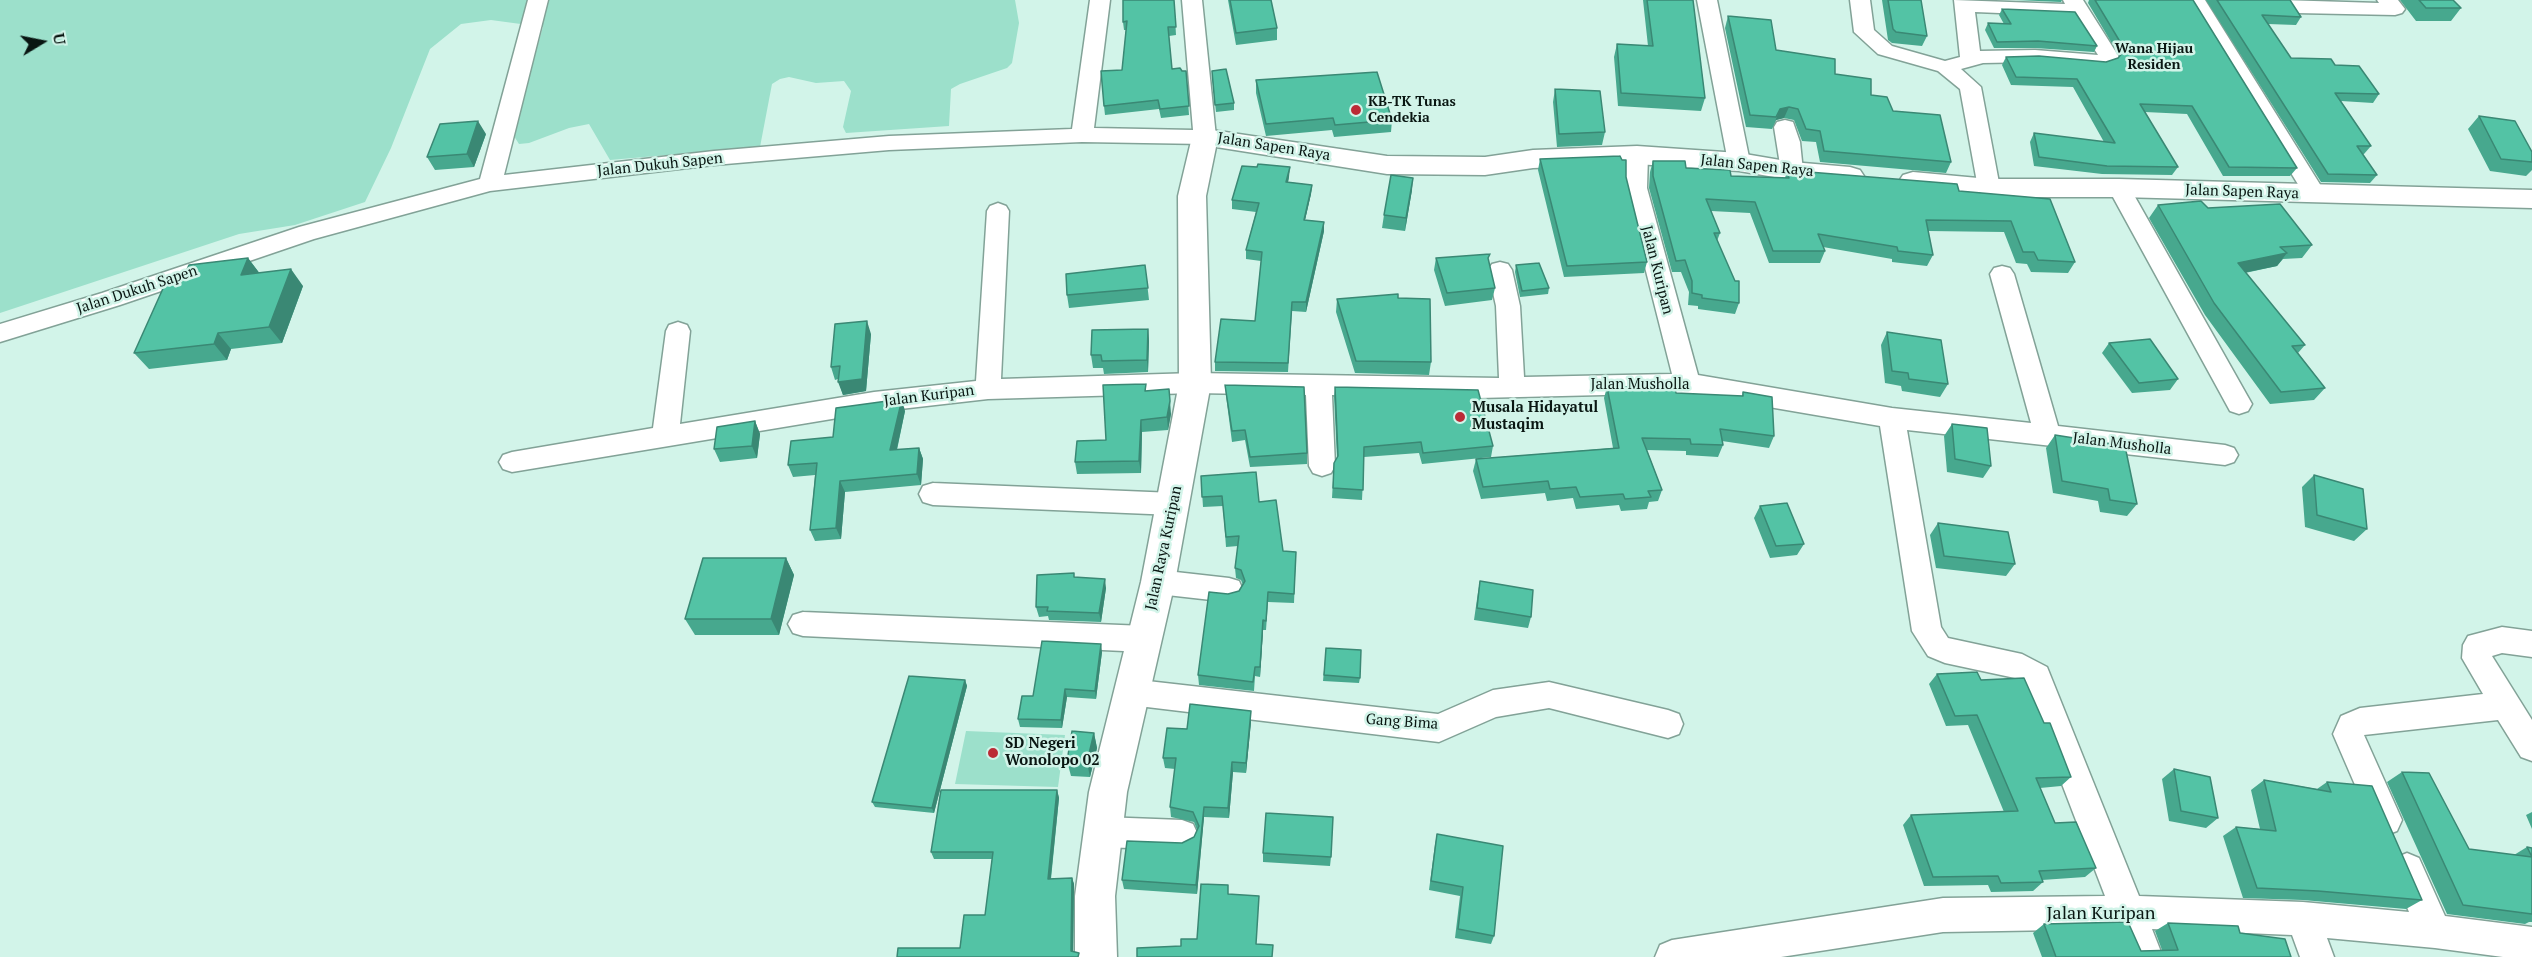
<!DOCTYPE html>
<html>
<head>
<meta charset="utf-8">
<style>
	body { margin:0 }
	#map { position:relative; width:2532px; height:957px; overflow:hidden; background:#d2f4e9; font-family:"PT Serif",serif }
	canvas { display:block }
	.north { position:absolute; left:12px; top:12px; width:60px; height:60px; -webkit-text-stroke:4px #d2f4e9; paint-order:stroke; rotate:80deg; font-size:16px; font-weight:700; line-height:24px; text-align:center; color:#091612 }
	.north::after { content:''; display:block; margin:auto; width:21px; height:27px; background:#091612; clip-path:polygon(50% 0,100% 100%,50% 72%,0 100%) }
</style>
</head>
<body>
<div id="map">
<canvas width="2532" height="957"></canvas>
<div class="north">U</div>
</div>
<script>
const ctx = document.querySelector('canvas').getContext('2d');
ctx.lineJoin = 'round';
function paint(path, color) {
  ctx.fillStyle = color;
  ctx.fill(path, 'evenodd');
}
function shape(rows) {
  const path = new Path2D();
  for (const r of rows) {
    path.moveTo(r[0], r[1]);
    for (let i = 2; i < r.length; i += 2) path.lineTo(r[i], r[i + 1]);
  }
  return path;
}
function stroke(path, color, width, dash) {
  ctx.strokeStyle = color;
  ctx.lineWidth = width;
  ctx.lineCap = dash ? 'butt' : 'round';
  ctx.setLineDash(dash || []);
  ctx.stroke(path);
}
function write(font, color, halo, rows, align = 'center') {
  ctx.font = font + ' "PT Serif",serif';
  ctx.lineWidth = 5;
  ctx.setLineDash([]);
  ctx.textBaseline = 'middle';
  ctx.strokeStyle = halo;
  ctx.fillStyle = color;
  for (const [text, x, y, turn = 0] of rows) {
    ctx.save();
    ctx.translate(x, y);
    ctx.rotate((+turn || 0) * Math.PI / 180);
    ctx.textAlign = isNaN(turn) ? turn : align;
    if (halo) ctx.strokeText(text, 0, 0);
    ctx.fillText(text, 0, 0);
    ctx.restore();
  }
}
const green = shape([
	[0,0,1015,0,1019,23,1012,63,1007,68,960,84,951,89,949,126,846,133,843,127,851,91,844,81,816,83,789,77,780,79,772,84,760,147,610,160,589,124,569,128,529,143,519,144,512,133,543,27,491,20,461,24,430,49,391,148,365,202,295,225,239,234,0,313],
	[966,731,1065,735,1058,787,955,784]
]);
const street = shape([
	[528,0,548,0,504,175,714,151,889,136,1072,129,1090,0,1110,0,1094,128,1193,130,1182,0,1202,0,1216,137,1213,142,1205,144,1082,142,889,150,714,165,490,191,314,239,120,305,0,342,0,324,102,293,299,227,480,179,528,0],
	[1697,0,1717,0,1750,162,1747,167,1739,169,1731,167,1728,162,1697,0],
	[1850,0,1870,0,1874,30,1892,46,1945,61,1960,57,1954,0,2065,4,2063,0,2083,0,2119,57,2113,64,2102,68,2035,62,1983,63,1961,69,1981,87,2000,188,1997,193,1989,195,1981,193,1978,188,1960,89,1938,71,1878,54,1854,32,1850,0],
	[1975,12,2073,16,2098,55,2035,50,1980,51,1975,12],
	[2185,0,2205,0,2326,194,2323,199,2315,201,2307,199,2185,0],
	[2281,0,2379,3,2377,0,2398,0,2405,9,2402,13,2395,15,2296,13,2289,11,2281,0],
	[1785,120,1793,122,1800,142,1803,171,1800,176,1792,178,1784,176,1781,171,1774,127,1777,122,1785,120],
	[1637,148,1645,150,1648,155,1647,188,1698,375,1892,408,2031,423,1990,274,1994,268,2002,266,2010,268,2014,274,2058,426,2225,445,2234,448,2238,455,2234,462,2225,465,1907,430,1941,627,1948,638,2022,654,2047,667,2139,896,2303,902,2409,912,2391,869,2395,858,2407,853,2419,858,2445,916,2532,927,2532,957,2503,957,2435,948,2327,938,2334,957,2300,957,2292,935,2152,929,2163,957,2129,957,2118,929,1943,932,1781,957,1655,957,1660,945,1672,940,1943,898,2105,896,2024,685,2015,678,1945,663,1928,656,1912,631,1880,426,1687,393,1478,398,1332,395,1335,466,1331,473,1322,476,1313,473,1309,466,1306,395,1195,393,988,399,874,412,512,472,503,469,499,462,503,455,512,452,653,428,666,331,669,325,678,322,687,325,690,331,680,424,874,392,976,381,987,211,990,206,998,203,1006,206,1009,211,1001,379,1195,373,1499,378,1496,306,1488,270,1492,264,1500,262,1508,264,1512,270,1520,306,1524,377,1672,374,1625,188,1626,155,1629,150,1637,148],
	[2119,181,2127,183,2130,188,2248,397,2252,404,2248,411,2239,414,2230,411,2108,188,2111,183,2119,181],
	[933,483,1174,493,1184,496,1188,504,1184,512,1174,515,933,505,923,502,919,494,923,486,933,483],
	[1158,570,1229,578,1239,581,1243,590,1239,599,1229,602,1158,594,1148,590,1144,582,1148,574,1158,570],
	[803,612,1145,626,1155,630,1160,639,1155,648,1145,652,803,636,793,633,788,624,793,615,803,612],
	[2502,627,2532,631,2532,657,2502,653,2492,656,2532,720,2532,761,2521,757,2498,720,2364,735,2402,820,2397,831,2386,835,2375,831,2333,734,2341,716,2360,708,2483,694,2462,658,2463,645,2468,636,2502,627],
	[1130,679,1438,714,1493,690,1549,682,1668,710,1679,714,1683,724,1679,734,1668,738,1549,708,1496,717,1439,742,1130,705,1119,701,1115,692,1119,683,1130,679],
	[1103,817,1182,820,1193,824,1198,835,1193,846,1182,850,1103,847,1092,843,1087,832,1092,821,1103,817]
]);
const secondary = shape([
	[1205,129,1387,156,1485,157,1533,150,1637,146,1739,153,1792,162,1850,167,1860,170,1864,176,1860,182,1850,185,1792,180,1739,171,1637,164,1533,168,1485,175,1387,174,1216,147,1206,196,1211,383,1175,582,1127,792,1115,896,1117,957,1075,957,1075,896,1089,792,1141,582,1179,383,1178,196,1192,137,1196,131,1205,129],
	[1913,172,1989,179,2119,179,2532,190,2532,208,2119,197,1989,197,1903,187,1899,181,1903,175,1913,172]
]);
const wall = shape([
	[1174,0,1176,35,1169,36,1172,69,1182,71,1186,71,1189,115,1161,118,1159,109,1105,115,1104,106,1122,70,1126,30,1124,30,1123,22],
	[1228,0,1271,0,1277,28,1277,40,1236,45],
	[1643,0,1693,0,1705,98,1701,111,1618,106,1614,57,1617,44,1648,46],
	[1882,0,1921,0,1927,36,1922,46,1892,43,1888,40],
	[2016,0,2062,0,2061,2],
	[2089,0,2193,0,2297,168,2290,176,2223,176,2187,114,2145,112,2178,167,2172,175,2102,174,2034,166,2030,142,2034,133,2104,142,2073,87,2011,85,2002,65,2006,57,2106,62,2118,58,2120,57,2088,3],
	[2206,0,2290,0,2301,17,2296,25,2268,24,2291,58,2335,65,2379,94,2373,103,2341,101,2371,146,2364,154,2363,154,2377,175,2370,183,2321,182],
	[2400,0,2453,0,2461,8,2451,21,2416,21],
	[2002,9,2097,46,2094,52,2035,48,1994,48,1985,30,1988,23,2004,24,1999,15],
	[1728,16,1776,50,1871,95,1893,111,1951,162,1946,173,1820,162,1816,142,1802,141,1794,120,1784,118,1776,120,1772,129,1746,127,1725,28],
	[1212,77,1234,103,1234,110,1216,112],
	[1256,80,1392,120,1391,132,1334,137,1332,130,1266,136,1256,93],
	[1555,89,1605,132,1602,145,1557,147,1553,102],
	[2479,116,2532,152,2532,170,2526,176,2490,171,2468,129],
	[486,134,474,167,435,170,427,157],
	[1540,159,1626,177,1647,262,1644,273,1564,277,1538,170],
	[1653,161,1686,168,1731,176,1785,178,1787,171,1959,191,2050,199,2075,262,2068,273,2031,272,2027,264,2016,263,2004,232,1928,231,1933,255,1927,266,1892,262,1892,259,1823,247,1825,251,1820,263,1769,263,1750,213,1711,211,1720,233,1717,241,1739,303,1735,314,1698,309,1698,306,1688,305,1689,292,1681,272,1672,272,1649,188,1650,172],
	[1289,177,1288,182,1312,185,1311,194,1305,220,1324,222,1324,231,1306,312,1292,311,1288,372,1215,371,1215,362,1255,321,1261,261,1246,259,1246,250,1256,212,1232,209,1232,200],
	[1412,190,1405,231,1382,228,1384,215],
	[2158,205,2208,208,2312,245,2302,258,2283,259,2277,266,2245,273,2305,345,2298,353,2325,388,2314,400,2270,404,2205,315,2149,218],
	[248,258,259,273,303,286,282,343,231,349,227,360,149,369,134,353,181,282],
	[1436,258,1495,288,1492,300,1445,306,1434,270],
	[1145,265,1149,300,1069,308,1067,295],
	[1516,265,1549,288,1548,294,1520,297,1515,272],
	[1398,298,1431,362,1429,375,1355,373,1336,312,1337,299],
	[1148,329,1149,341,1148,372,1104,374,1103,368,1093,368,1091,355],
	[1887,332,1948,384,1940,397,1902,391,1901,386,1885,383,1881,345],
	[871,334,866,391,843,395,838,379,835,380,831,367],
	[2109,343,2178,379,2170,390,2132,393,2102,353],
	[1146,384,1146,391,1171,414,1168,430,1142,432,1141,473,1077,474,1075,462,1106,440],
	[1225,385,1307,453,1307,464,1250,467,1245,440,1232,442,1226,396],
	[1335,387,1493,446,1491,457,1422,464,1419,453,1364,457,1362,500,1332,498,1334,463,1337,458,1334,397],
	[1607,387,1676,393,1742,396,1743,392,1774,436,1769,448,1722,441,1723,445,1718,457,1686,455,1686,451,1647,450,1662,490,1658,501,1649,502,1647,509,1621,511,1619,505,1576,509,1573,498,1547,501,1545,493,1481,499,1473,471,1476,459,1613,448,1604,398],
	[905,411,897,450,919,448,923,459,921,485,845,492,841,539,815,541,810,530,815,475,793,477,788,465,833,437],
	[755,421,760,434,757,458,720,462,714,449],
	[1952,424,1991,466,1983,478,1947,472,1944,436],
	[2055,435,2137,504,2127,516,2100,512,2098,501,2053,493,2046,448],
	[2314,475,2367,529,2354,541,2305,527,2302,487],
	[1201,476,1259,502,1283,551,1296,552,1294,603,1268,602,1266,630,1263,630,1260,677,1255,676,1254,691,1199,685,1198,675,1228,594,1239,591,1243,585,1241,580,1236,578,1235,568,1238,546,1226,547,1223,506,1203,507],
	[1760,506,1804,544,1797,555,1770,558,1754,518],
	[1938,523,2015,564,2006,576,1936,568,1930,535],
	[786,558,794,575,779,635,695,635,685,619],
	[1075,577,1106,588,1101,622,1049,620,1048,616,1039,617,1036,607],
	[1480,581,1531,617,1528,628,1474,620,1478,592],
	[1326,648,1360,678,1359,683,1323,681],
	[1102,652,1096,699,1067,697,1062,728,1020,727,1018,719,1033,696],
	[1937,674,1981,680,2044,723,2071,777,2061,786,2040,788,2055,823,2096,868,2085,877,2042,880,2043,882,2033,891,1991,892,1988,885,1924,886,1903,825,1911,815,2004,812,1968,725,1946,726,1929,684],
	[965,680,967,686,934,813,875,807,872,802],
	[1251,711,1251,722,1246,773,1233,772,1229,818,1204,817,1197,894,1124,889,1122,880,1182,843,1194,837,1197,830,1194,822,1171,817,1170,807,1175,769,1165,768,1163,758,1187,729],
	[1094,733,1097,748,1090,777,1071,776,1067,761],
	[2174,769,2218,818,2206,828,2169,821,2162,779],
	[2402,772,2469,849,2514,855,2527,847,2532,848,2532,922,2529,922,2525,924,2447,914,2387,782],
	[2264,780,2317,789,2327,782,2422,900,2406,909,2303,900,2243,898,2223,836,2236,827,2260,829,2251,790],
	[1057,790,1059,798,1051,879,1072,878,1074,884,1073,951,960,948,985,915,992,859,934,859,931,852],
	[2532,812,2532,829,2526,815],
	[1437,834,1494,936,1491,944,1455,938,1460,896,1429,890,1435,844],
	[1263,853,1331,857,1330,866,1263,862],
	[2168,923,2240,933,2291,957,2042,957,2033,933,2044,924,2141,951,2162,950,2155,931]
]);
const shadedWall = shape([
	[1789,107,1784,118,1776,120,1772,129,1780,109],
	[478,121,486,134,474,167,467,154],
	[1290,167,1289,177,1286,191,1286,182],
	[1413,178,1412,190,1405,231,1406,218],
	[1312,185,1311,194,1303,229,1304,220],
	[1324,222,1324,231,1306,312,1306,302],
	[2287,253,2277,266,2228,276,2238,263],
	[248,258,261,275,241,275],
	[291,269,303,286,282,343,269,327],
	[867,321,871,334,866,391,843,395,838,382],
	[1148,329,1149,341,1148,372,1147,360],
	[218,333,231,349,227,360,214,344],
	[902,399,905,411,894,462,890,450],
	[1170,401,1171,414,1168,430,1167,417],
	[1141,420,1142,432,1141,473,1139,461],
	[755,421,760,434,757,458,752,446],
	[919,448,923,459,921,485,917,474],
	[840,481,845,492,841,539,836,528],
	[786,558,794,575,779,635,771,619],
	[1105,579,1106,588,1101,622,1099,613],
	[1263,620,1263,630,1260,677,1260,667],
	[1101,644,1102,652,1096,699,1095,691],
	[965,680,967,686,934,813,932,808],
	[1065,689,1067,697,1062,728,1061,720],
	[1251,711,1251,722,1246,773,1246,763],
	[1094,733,1097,748,1090,777,1087,762],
	[1232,762,1233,772,1229,818,1228,808],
	[1057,790,1059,798,1050,885,1048,879],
	[1204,807,1204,817,1197,894,1196,885],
	[1072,878,1074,884,1073,957,1071,951]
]);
const building = shape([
	[1123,0,1174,0,1176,27,1168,27,1172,69,1180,68,1182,71,1186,71,1189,106,1160,109,1158,100,1104,106,1101,71,1122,70,1127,21,1123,22,1123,0],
	[1230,0,1271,0,1277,28,1236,33,1230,0],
	[1647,0,1693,0,1705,98,1621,93,1617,44,1653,46,1647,0],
	[1888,0,1921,0,1927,36,1896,32,1893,29,1888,0],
	[2095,0,2193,0,2297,168,2229,167,2192,106,2140,104,2178,167,2107,166,2039,157,2034,133,2115,143,2077,79,2016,77,2006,57,2039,56,2106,62,2118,58,2125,50,2095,0],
	[2217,0,2290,0,2301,17,2262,15,2291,58,2331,59,2335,65,2359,66,2379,94,2335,93,2371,146,2357,146,2377,175,2328,174,2217,0],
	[2419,0,2453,0,2461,8,2426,8,2419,0],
	[2002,9,2075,12,2097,46,2038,41,1997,42,1988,23,2011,24,2002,9],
	[1728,16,1771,20,1776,50,1835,59,1835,74,1871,79,1871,95,1887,97,1893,111,1940,115,1951,162,1824,151,1820,131,1806,129,1798,109,1789,107,1780,109,1776,117,1750,115,1728,16],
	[1226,69,1234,103,1215,105,1212,71,1226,69],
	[1377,72,1392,120,1335,125,1333,118,1266,124,1256,80,1377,72],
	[1555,89,1600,91,1605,132,1559,134,1555,89],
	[2479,116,2515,121,2532,152,2532,162,2501,159,2479,116],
	[478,121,467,154,427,157,440,124,478,121],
	[1620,156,1622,160,1626,160,1626,177,1647,262,1567,266,1540,159,1620,156],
	[1653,161,1685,161,1686,168,1730,170,1731,176,1789,178,1787,171,1809,172,1957,184,1959,191,2050,199,2075,262,2038,260,2034,252,2023,252,2011,221,1926,220,1933,255,1898,251,1897,247,1818,234,1825,251,1773,251,1755,202,1706,199,1720,233,1714,233,1735,281,1739,281,1739,303,1702,298,1702,295,1692,293,1692,281,1685,260,1676,261,1653,176,1653,161],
	[1258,164,1290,167,1286,182,1312,185,1304,220,1324,222,1306,302,1292,302,1288,363,1215,362,1221,319,1255,321,1262,252,1246,250,1259,203,1232,200,1242,166,1257,167,1258,164],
	[1391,175,1413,178,1406,218,1384,215,1391,175],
	[2201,201,2208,208,2280,204,2312,245,2280,247,2287,253,2238,263,2305,345,2292,346,2325,388,2281,392,2214,303,2158,205,2201,201],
	[1490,254,1488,258,1495,288,1447,293,1436,258,1490,254],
	[248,258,241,275,291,269,269,327,218,333,214,344,134,353,165,284,181,282,189,265,248,258],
	[1539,263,1549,288,1522,291,1516,265,1539,263],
	[1145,265,1148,288,1067,295,1066,274,1145,265],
	[1398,294,1398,298,1430,299,1431,362,1356,361,1337,299,1398,294],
	[867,321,862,379,838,382,840,366,831,367,835,324,867,321],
	[1148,329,1147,360,1102,361,1101,355,1091,355,1092,330,1148,329],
	[1887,332,1941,340,1948,384,1909,379,1908,373,1892,371,1887,332],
	[2150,339,2178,379,2139,383,2109,343,2150,339],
	[1146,384,1145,391,1169,389,1170,401,1167,417,1141,420,1139,461,1075,462,1077,441,1106,440,1103,385,1146,384],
	[1225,385,1304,387,1307,453,1250,457,1245,430,1232,431,1225,385],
	[1335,387,1478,390,1493,446,1423,453,1421,442,1364,447,1363,490,1333,488,1334,463,1338,456,1335,387],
	[1607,387,1675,387,1676,393,1743,396,1743,392,1772,397,1774,436,1720,429,1723,445,1691,444,1690,439,1642,438,1662,490,1648,491,1651,497,1625,499,1623,494,1580,497,1576,487,1550,489,1548,481,1483,487,1476,459,1619,448,1607,387],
	[902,399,890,450,919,448,917,474,840,481,836,528,810,530,817,463,788,465,791,441,833,437,836,408,902,399],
	[755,421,752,446,714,449,717,427,755,421],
	[1952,424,1987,428,1991,466,1955,459,1952,424],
	[2055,435,2125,446,2137,504,2110,500,2108,489,2062,481,2055,435],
	[1256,472,1259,502,1276,500,1283,551,1296,552,1294,594,1268,592,1266,621,1263,620,1260,667,1255,667,1253,682,1198,675,1209,592,1228,594,1239,591,1245,581,1241,570,1235,568,1239,536,1226,537,1222,496,1202,497,1201,476,1256,472],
	[2314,475,2363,489,2367,529,2317,515,2314,475],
	[1787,503,1804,544,1776,546,1760,506,1787,503],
	[1938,523,2008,532,2015,564,1944,556,1938,523],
	[703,558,786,558,771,619,685,619,703,558],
	[1074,573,1074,577,1105,579,1099,613,1047,611,1048,607,1036,607,1037,575,1074,573],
	[1480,581,1533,590,1531,617,1477,608,1480,581],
	[1042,641,1101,644,1095,691,1065,689,1061,720,1018,719,1022,696,1033,696,1042,641],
	[1326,648,1361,650,1360,678,1324,675,1326,648],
	[1977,672,1981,680,2024,678,2044,723,2050,723,2071,777,2036,778,2055,823,2076,822,2096,868,2039,871,2043,882,2001,883,1998,876,1933,877,1911,815,2018,811,1977,715,1955,716,1937,674,1977,672],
	[909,676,965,680,932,808,872,802,909,676],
	[1190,704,1251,711,1246,763,1232,762,1228,808,1204,807,1196,885,1122,880,1127,841,1182,843,1194,837,1199,826,1193,812,1170,807,1176,758,1163,758,1167,728,1187,729,1190,704],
	[1072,731,1094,733,1087,762,1067,761,1072,731],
	[2174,769,2210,777,2218,818,2181,811,2174,769],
	[2402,772,2429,773,2469,849,2532,857,2527,847,2532,848,2532,914,2463,905,2402,772],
	[2264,780,2331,792,2327,782,2372,786,2422,900,2318,891,2257,888,2236,827,2276,831,2264,780],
	[941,790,1057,790,1048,879,1072,878,1071,951,1079,953,1078,957,897,957,898,948,960,948,964,915,985,915,993,852,931,852,941,790],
	[1266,813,1333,817,1331,857,1263,853,1266,813],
	[1437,834,1503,846,1494,936,1458,929,1463,887,1431,881,1437,834],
	[1201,884,1228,885,1228,894,1259,896,1256,944,1273,945,1272,957,1137,957,1137,948,1181,946,1181,939,1197,939,1201,884],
	[2128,922,2141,951,2178,950,2168,923,2238,926,2240,933,2285,939,2291,957,2056,957,2044,924,2128,922]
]);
const markers = [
	[1356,110,6,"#bb2b36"],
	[1460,417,6,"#bb2b36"],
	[993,753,6,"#bb2b36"]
];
const farNeighbourhoodnames = [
	["Wana Hijau",2154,49],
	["Residen",2154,65]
];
const farPoinames = [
	["KB-TK Tunas",1368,102],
	["Cendekia",1368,118]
];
const streetNames = [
	["Jalan Sapen Raya",1274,147,9],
	["Jalan Dukuh Sapen",660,165,-6],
	["Jalan Sapen Raya",1757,166,6],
	["Jalan Sapen Raya",2242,192,2],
	["Jalan Kuripan",1657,270,76],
	["Jalan Dukuh Sapen",137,290,-18],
	["Jalan Musholla",1640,385],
	["Jalan Kuripan",929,396,-7],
	["Jalan Musholla",2122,444,7],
	["Jalan Raya Kuripan",1164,548,-78],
	["Gang Bima",1402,722,4]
];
const poiNames = [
	["Musala Hidayatul",1472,408],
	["Mustaqim",1472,425],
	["SD Negeri",1005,744],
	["Wonolopo 02",1005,761]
];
const nearStreetnames = [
	["Jalan Kuripan",2101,914]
];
paint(green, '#9ce0cb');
stroke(street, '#82a297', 3);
stroke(secondary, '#82a297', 3);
paint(street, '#fff');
paint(secondary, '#fff');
paint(wall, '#47a88e');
paint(shadedWall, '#3a8874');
paint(building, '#53c3a5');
stroke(building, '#3a8874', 1.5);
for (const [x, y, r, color] of markers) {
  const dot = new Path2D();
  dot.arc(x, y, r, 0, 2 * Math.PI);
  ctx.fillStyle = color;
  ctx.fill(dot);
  stroke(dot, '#d2f4e9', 2);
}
write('bold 14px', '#091612', '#d2f4e9', farNeighbourhoodnames);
write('bold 14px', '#091612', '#d2f4e9', farPoinames, 'left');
write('15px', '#091612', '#d2f4e9', streetNames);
write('bold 15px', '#091612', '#d2f4e9', poiNames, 'left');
write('18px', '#091612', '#d2f4e9', nearStreetnames);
</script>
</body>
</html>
